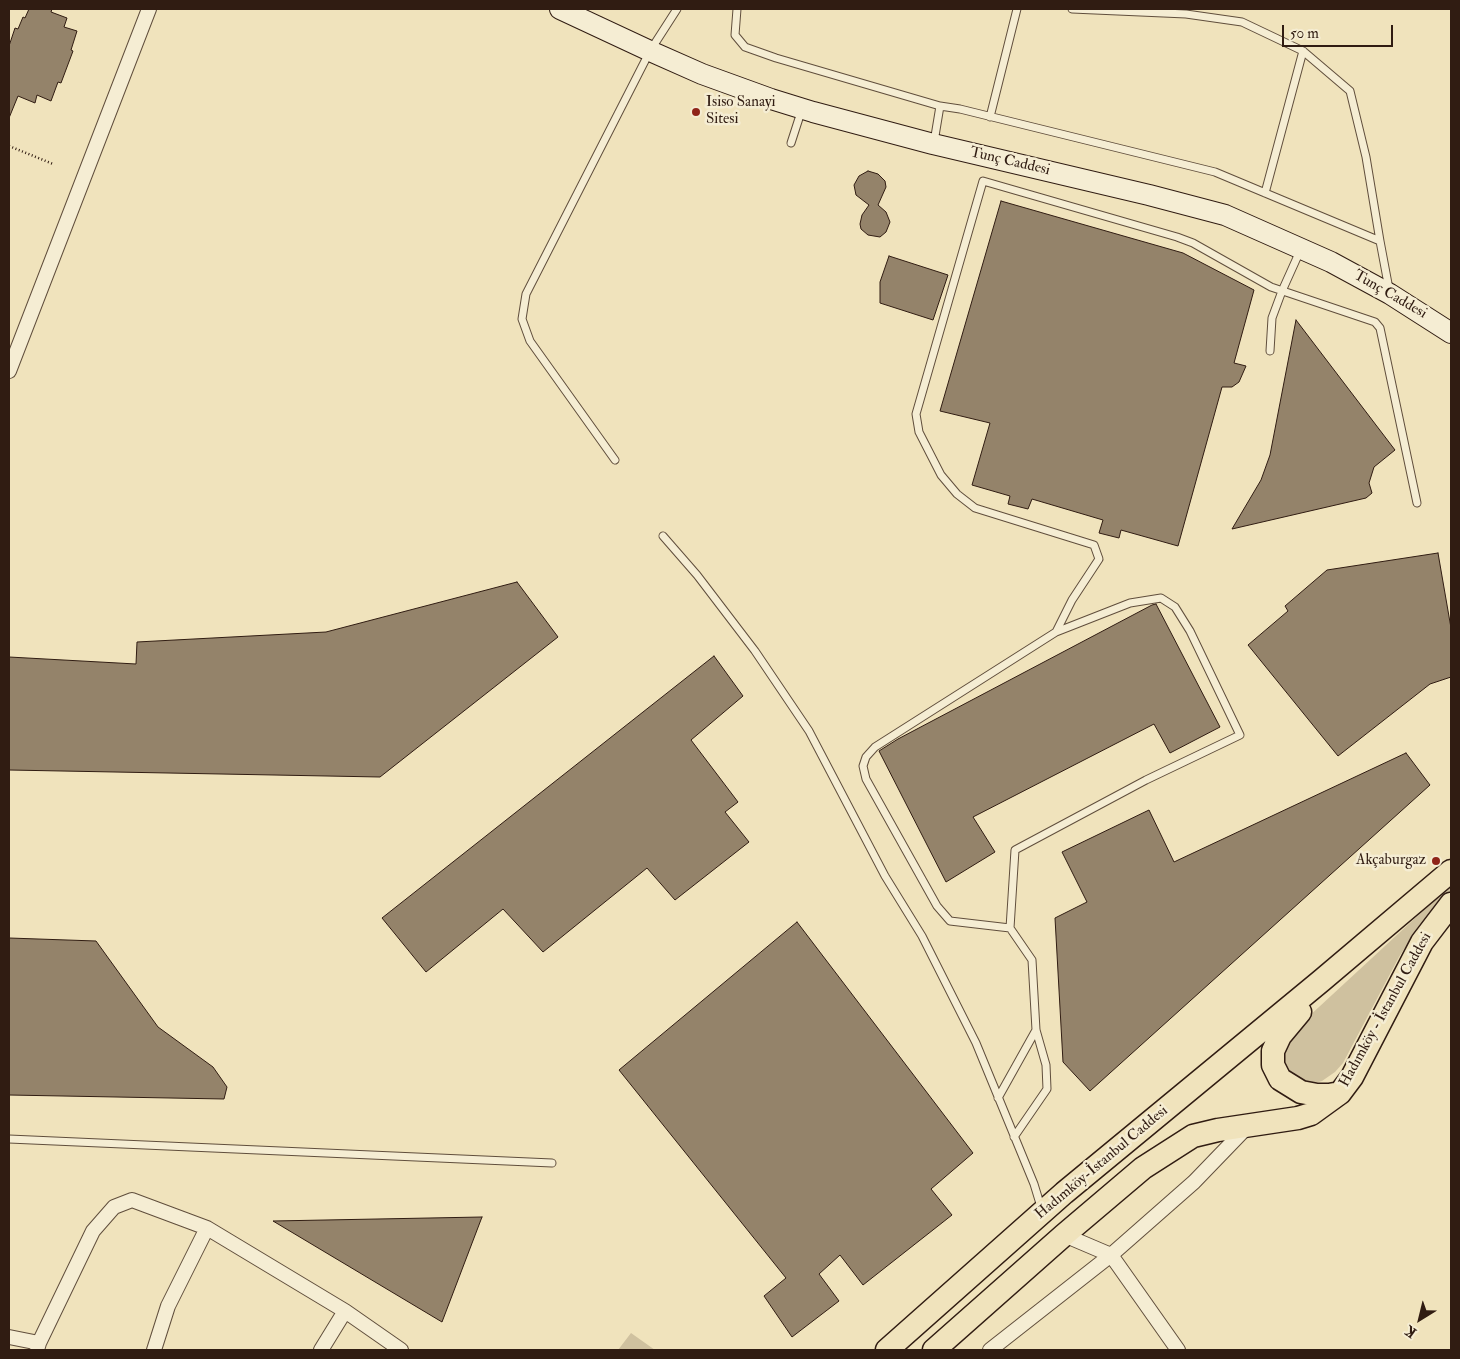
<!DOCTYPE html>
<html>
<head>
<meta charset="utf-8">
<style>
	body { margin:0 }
	#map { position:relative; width:1460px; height:1359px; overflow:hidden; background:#f0e3bc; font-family:"IM FELL Double Pica",serif }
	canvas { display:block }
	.frame { position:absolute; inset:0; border:10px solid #301c12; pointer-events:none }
	.north { position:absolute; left:1395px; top:1294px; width:50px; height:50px; -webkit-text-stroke:4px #f5edd3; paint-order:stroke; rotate:216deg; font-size:14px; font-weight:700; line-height:20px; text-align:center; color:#301c12 }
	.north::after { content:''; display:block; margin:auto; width:18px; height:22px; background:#301c12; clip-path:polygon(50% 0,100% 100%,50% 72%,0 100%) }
	.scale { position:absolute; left:1282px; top:25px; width:111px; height:22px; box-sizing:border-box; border:2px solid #301c12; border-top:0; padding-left:6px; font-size:15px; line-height:18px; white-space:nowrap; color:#301c12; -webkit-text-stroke:4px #f5edd3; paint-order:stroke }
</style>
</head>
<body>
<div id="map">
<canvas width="1460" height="1359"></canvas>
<div class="frame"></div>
<div class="north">K</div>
<div class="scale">50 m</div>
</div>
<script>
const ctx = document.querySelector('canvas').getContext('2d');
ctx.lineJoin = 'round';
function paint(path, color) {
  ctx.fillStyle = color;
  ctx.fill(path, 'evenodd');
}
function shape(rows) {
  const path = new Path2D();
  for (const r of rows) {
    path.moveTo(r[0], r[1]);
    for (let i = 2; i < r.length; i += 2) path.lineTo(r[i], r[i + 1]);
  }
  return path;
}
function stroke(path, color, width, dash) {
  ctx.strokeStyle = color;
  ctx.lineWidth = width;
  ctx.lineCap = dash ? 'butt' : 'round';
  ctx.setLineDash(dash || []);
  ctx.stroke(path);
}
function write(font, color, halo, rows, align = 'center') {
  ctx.font = font + ' "IM FELL Double Pica",serif';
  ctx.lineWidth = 5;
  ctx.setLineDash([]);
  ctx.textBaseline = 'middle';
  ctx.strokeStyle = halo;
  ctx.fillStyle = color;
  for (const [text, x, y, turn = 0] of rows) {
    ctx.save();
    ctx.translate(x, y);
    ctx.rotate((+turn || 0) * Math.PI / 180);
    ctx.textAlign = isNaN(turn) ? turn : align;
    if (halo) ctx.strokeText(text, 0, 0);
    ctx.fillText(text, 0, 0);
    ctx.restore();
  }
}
const green = shape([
	[1451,885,1451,891,1418,927,1399,957,1343,1063,1335,1072,1322,1081,1311,1084,1290,1076,1283,1065,1285,1043,1293,1031],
	[631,1333,655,1350,618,1350]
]);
const building = shape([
	[29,9,52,9,51,12,67,18,64,27,77,31,71,50,73,51,61,83,58,82,51,101,37,95,35,103,18,96,9,118,9,46,15,28,18,29,23,17,25,18,29,9],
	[868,171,878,174,885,181,886,187,878,205,886,212,890,222,886,232,880,237,868,235,861,229,860,224,862,215,869,205,856,195,854,185,859,176,868,171],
	[1001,201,1183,253,1254,290,1234,363,1246,366,1239,382,1232,387,1222,387,1178,546,1121,530,1119,538,1099,533,1103,520,1032,499,1028,509,1008,504,1010,496,972,485,990,423,940,411,1001,201],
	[889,256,948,275,933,320,880,303,880,282,889,256],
	[1296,320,1395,450,1374,467,1369,483,1372,493,1366,498,1232,529,1261,480,1270,455,1296,320],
	[1438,553,1451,628,1451,677,1430,684,1338,756,1248,645,1288,611,1285,606,1327,570,1438,553],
	[517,582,558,637,380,777,9,770,9,657,136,664,137,642,326,632,517,582],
	[1156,604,1220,727,1170,753,1154,724,973,817,995,852,946,882,879,751,898,739,1152,605,1156,604],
	[714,656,743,696,691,740,738,802,725,812,749,842,675,900,647,868,543,952,503,909,426,972,382,918,714,656],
	[1406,753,1430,785,1090,1091,1063,1062,1055,918,1087,902,1062,852,1149,810,1174,862,1406,753],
	[797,922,973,1153,931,1189,952,1215,863,1285,840,1255,819,1274,839,1301,792,1337,764,1296,786,1278,619,1070,797,922],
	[9,938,96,941,158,1027,213,1067,227,1087,224,1099,9,1095,9,938],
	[482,1217,442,1322,273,1221,482,1217]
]);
const path = shape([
	[9,146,53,164]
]);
const service = shape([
	[737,9,735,35,745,47,776,58,940,106],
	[1072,9,1186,14,1242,22,1303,51,1350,91,1366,157,1380,241],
	[990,117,1017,9],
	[934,142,940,106,960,109,1215,172,1380,241,1389,289],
	[791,143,802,109],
	[1265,193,1303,51],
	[1270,351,1272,318,1282,291,1300,251],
	[615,460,530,341,522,319,526,294,650,51,677,9],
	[663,536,697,575,755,651,809,731,885,876,922,936,976,1043,1034,1184,1041,1207],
	[1056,632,1072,600,1099,559,1094,545,975,508,957,494,941,475,919,432,916,414,983,181,1177,237,1193,243,1271,287,1375,322,1380,328,1417,503],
	[1010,928,950,921,937,906,866,779,863,766,866,757,875,747,1056,632,1130,603,1161,598,1175,607,1190,631,1240,735,1146,780,1015,850,1010,928,1032,960,1036,1030,1046,1065,1047,1089,1014,1137],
	[998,1098,1036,1030],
	[9,1139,552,1163]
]);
const minor = shape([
	[9,371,149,9],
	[1064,1235,1111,1255,1178,1350],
	[9,1337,39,1343],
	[37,1350,39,1343,93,1231,114,1207,132,1200,207,1228,345,1311,401,1350],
	[154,1350,168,1306,207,1228],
	[321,1350,345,1311],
	[990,1350,1111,1255,1194,1182,1248,1126]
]);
const secondary = shape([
	[560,9,650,51,702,74,771,99,813,112,933,144,1149,195,1225,215,1331,262,1390,294,1451,333]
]);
const primary = shape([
	[1300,1012,1280,1036,1273,1051,1273,1065,1280,1079,1301,1092,1317,1095,1329,1095,1340,1093],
	[887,1350,1064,1193,1321,981,1451,871],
	[934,1350,1064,1235,1143,1168,1193,1136,1218,1130,1298,1118,1311,1114,1340,1093,1352,1077,1422,942,1451,904]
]);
const markers = [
	[696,112,5,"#8f2418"],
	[1436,861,5,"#8f2418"]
];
const poiNames = [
	["Isiso Sanayi",706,103],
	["Sitesi",706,120],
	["Akçaburgaz",1426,861,"right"]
];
const streetNames = [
	["Tunç Caddesi",1010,162,13],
	["Tunç Caddesi",1390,295,30],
	["Hadımköy - İstanbul Caddesi",1386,1010,-61],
	["Hadımköy-İstanbul Caddesi",1102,1163,-40]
];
paint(green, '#cfc19f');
paint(building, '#94836a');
stroke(building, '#301c12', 1);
stroke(service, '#604e3c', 9);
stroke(minor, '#604e3c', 16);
stroke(secondary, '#301c12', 22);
stroke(primary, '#301c12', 25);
stroke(path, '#301c12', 2.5, [1, 2.5]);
stroke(service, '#f5edd3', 7);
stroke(minor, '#f5edd3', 14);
stroke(secondary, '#f5edd3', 20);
stroke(primary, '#f0e3bc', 22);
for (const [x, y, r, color] of markers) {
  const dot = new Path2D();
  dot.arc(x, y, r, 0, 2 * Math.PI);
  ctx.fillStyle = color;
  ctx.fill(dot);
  stroke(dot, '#f5edd3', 2);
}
write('15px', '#301c12', '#f5edd3', poiNames, 'left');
write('15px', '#301c12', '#f5edd3', streetNames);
</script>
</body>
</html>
